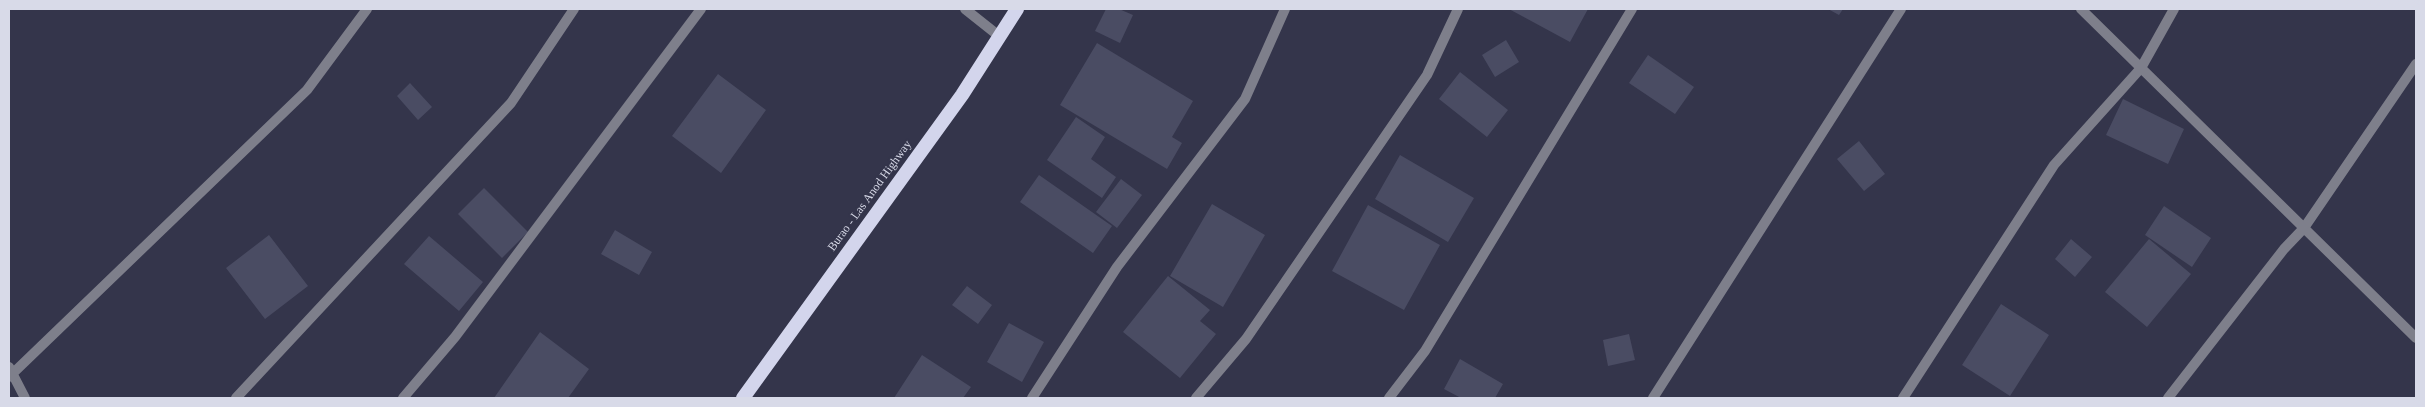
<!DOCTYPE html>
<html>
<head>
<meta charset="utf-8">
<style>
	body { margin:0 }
	#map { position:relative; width:2425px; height:407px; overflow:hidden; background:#34354b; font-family:Georgia,serif }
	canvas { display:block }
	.frame { position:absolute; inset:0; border:10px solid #d8dae8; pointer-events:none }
</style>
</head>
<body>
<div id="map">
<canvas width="2425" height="407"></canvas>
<div class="frame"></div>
</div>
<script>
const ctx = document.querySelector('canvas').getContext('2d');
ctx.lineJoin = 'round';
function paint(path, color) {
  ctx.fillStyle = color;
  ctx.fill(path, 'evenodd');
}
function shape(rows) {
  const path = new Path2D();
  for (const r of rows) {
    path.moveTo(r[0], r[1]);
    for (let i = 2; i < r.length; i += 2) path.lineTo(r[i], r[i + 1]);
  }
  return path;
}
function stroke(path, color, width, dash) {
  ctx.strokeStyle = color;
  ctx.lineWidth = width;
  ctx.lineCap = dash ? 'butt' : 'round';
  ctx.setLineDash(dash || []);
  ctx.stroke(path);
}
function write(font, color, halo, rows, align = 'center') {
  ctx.font = font + ' Georgia,serif';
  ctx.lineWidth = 4;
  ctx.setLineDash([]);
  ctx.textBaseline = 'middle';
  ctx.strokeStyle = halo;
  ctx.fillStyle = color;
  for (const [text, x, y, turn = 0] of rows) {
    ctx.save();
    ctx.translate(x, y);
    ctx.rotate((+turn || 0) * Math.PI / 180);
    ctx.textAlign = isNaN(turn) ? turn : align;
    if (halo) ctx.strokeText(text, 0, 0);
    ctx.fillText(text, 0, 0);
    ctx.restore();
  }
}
const building = shape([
	[1106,9,1119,9,1133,15,1120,43,1095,31],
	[1509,9,1588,9,1570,42],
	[1828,9,1843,9,1839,15],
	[1506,40,1519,62,1495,77,1482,55],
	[1097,43,1193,101,1172,137,1182,143,1167,169,1060,105],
	[1648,55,1694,87,1675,114,1629,83],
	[1460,72,1508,110,1487,137,1439,99],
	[718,74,766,110,721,173,672,136],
	[410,83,432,107,418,120,397,96],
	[2123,99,2184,129,2168,164,2106,135],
	[1076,117,1105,137,1091,159,1116,177,1102,198,1047,160],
	[1859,141,1885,174,1864,191,1837,159],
	[1400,155,1474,198,1448,242,1375,199],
	[1039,175,1112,226,1093,253,1020,202],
	[1121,179,1142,195,1117,228,1096,212],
	[484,188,528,232,502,258,458,214],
	[1212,204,1265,235,1223,307,1170,276],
	[1368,205,1440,245,1404,310,1332,271],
	[2164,206,2211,238,2192,267,2145,235],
	[615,230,652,252,639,275,601,254],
	[269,235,308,286,265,319,226,268],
	[429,236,483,282,459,311,404,264],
	[2071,239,2092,257,2075,277,2055,259],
	[2149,239,2191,274,2147,327,2105,292],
	[1168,276,1210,310,1200,321,1216,334,1180,378,1123,332],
	[967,286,992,305,978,324,952,305],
	[2001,304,2049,335,2010,396,1962,365],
	[1009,323,1044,342,1022,382,987,362],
	[540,332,589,369,568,398,494,398],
	[1629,334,1635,360,1608,366,1603,340],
	[922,355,971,387,963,398,894,398],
	[1460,359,1503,384,1495,398,1461,398,1444,389]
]);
const minor = shape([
	[965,9,999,36],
	[2081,9,2416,338],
	[9,367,25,398],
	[9,377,307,90,367,9],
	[236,398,511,103,574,9],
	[403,398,455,337,701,9],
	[1032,398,1117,267,1245,99,1285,9],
	[1196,398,1246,339,1427,75,1458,9],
	[1389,398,1425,351,1632,9],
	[1653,398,1901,9],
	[1903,398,2054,165,2141,68,2174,9],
	[2168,398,2284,249,2304,228,2416,64]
]);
const trunk = shape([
	[743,398,962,95,1017,9]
]);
const streetNames = [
	["Burao - Las Anod Highway",870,196,-54]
];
paint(building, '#4a4c63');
stroke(minor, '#7e7f8b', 10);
stroke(trunk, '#d3d5ec', 14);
write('12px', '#d8dae8', '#34354b', streetNames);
</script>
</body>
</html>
